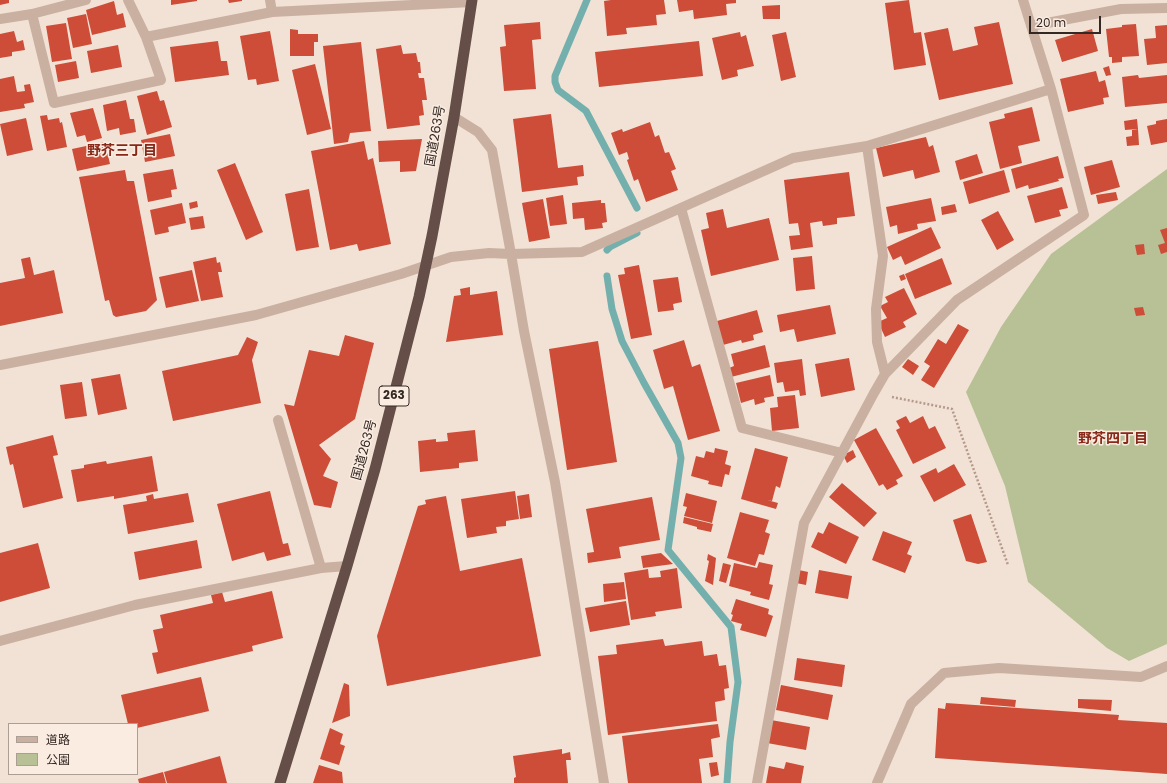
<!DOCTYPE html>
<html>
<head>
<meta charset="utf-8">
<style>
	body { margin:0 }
	#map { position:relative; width:1167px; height:783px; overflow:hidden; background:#f2e2d5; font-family:Poppins,"Noto Sans JP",sans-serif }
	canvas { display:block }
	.legend { position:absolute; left:8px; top:723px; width:130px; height:52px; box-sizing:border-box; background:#faece1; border:1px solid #ab9e95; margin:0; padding:5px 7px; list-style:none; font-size:12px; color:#342824 }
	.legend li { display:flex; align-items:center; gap:8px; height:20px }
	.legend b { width:20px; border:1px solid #ab9e95 }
	.scale { position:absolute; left:1029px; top:16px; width:72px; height:18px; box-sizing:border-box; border:2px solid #342824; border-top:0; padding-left:5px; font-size:12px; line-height:14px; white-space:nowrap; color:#342824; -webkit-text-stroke:3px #faece1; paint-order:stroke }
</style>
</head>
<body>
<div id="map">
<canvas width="1167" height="783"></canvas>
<ul class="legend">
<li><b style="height:5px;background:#cab0a1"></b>道路</li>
<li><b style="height:11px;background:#b7c195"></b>公園</li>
</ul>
<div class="scale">20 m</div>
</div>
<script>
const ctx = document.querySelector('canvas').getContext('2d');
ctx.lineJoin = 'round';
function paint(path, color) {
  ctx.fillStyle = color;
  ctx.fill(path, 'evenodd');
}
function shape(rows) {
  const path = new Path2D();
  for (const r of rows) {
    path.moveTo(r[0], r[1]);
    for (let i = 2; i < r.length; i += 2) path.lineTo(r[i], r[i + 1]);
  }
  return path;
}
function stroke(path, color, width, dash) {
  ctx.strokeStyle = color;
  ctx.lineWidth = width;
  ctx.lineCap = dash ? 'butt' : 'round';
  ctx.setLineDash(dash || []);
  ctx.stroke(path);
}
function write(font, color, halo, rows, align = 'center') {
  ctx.font = font + ' Poppins,"Noto Sans JP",sans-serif';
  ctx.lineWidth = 3;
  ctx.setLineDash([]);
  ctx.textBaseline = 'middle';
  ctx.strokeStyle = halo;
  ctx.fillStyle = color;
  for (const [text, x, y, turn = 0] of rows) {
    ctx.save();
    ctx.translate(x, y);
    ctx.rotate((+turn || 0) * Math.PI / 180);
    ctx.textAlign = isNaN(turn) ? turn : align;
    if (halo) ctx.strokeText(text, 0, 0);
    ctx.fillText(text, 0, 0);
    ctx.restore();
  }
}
const green = shape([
	[1167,169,1167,644,1129,661,1107,648,1028,582,1005,486,966,392,1001,327,1051,254]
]);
const stream = shape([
	[587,0,555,76,555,82,558,90,586,111,637,208],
	[607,250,610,247,637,233],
	[607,276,612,309,622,341,644,383,678,443,681,458,668,550,731,627,738,682,730,742,727,783]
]);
const building = shape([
	[0,0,9,0,9,3,0,5],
	[171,0,197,0,197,1,171,5],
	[228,0,242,0,242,1,229,3],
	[611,0,664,0,666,14,656,15,657,25,626,28,627,34,607,36,604,1],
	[677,0,736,0,736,3,726,4,727,15,694,19,693,10,679,12],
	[909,0,914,33,921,32,926,65,894,70,885,3],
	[114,1,117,15,123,13,126,27,92,35,86,10],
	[780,5,780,19,763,19,762,6],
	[86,14,92,44,73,48,67,18],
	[540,22,541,39,532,40,536,89,504,91,500,47,506,46,504,25],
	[999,22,1013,84,939,100,924,33,948,28,953,51,978,45,974,27],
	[66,23,72,59,52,62,46,26],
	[1136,24,1139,56,1122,57,1122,62,1112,63,1112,57,1109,57,1106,29,1122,27,1122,25],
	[1167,25,1167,63,1147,65,1144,39,1156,38,1155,26],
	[290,29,298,30,298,34,318,34,318,42,314,42,314,56,290,56],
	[1092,29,1098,51,1062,62,1055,40],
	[14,31,17,42,23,40,25,50,12,52,12,56,0,58,0,34],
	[270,31,279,81,257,85,256,79,248,80,240,36],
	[740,32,741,37,746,35,754,66,737,70,738,76,722,80,712,38],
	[786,32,796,77,781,81,772,35],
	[218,41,221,61,227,61,229,75,175,82,170,47],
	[699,41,703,76,599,87,595,52],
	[361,42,371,131,350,133,348,142,334,144,323,46],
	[118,45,122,67,91,73,87,51],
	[401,45,403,54,416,53,418,62,420,62,421,73,418,73,419,78,424,78,427,100,422,100,424,115,419,116,420,125,387,129,376,49],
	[76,61,79,78,58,82,55,65],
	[315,64,331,129,307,135,292,70],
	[1109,66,1111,75,1106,76,1103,68],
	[1096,71,1099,82,1105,80,1109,97,1103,98,1104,104,1068,112,1060,79],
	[1138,75,1139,78,1167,75,1167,103,1125,107,1122,77],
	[14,76,17,92,25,91,24,85,30,84,34,102,24,104,25,108,0,112,0,79],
	[157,91,160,101,164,100,172,127,147,135,137,96],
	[126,100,130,119,134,119,136,132,120,135,119,128,107,131,103,105],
	[1032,107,1040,141,1018,146,1022,163,1000,169,989,122,1005,118,1004,114],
	[93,108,102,138,87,142,85,135,77,137,70,113],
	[551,114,558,168,583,165,584,176,577,177,578,185,522,192,513,119],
	[47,115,48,120,59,118,60,123,62,122,67,147,47,151,40,116],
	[26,118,33,150,7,156,0,124],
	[1137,119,1138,129,1125,130,1124,121],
	[1167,119,1167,142,1151,145,1147,126,1156,124,1156,121],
	[650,122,655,137,659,135,665,153,669,152,676,169,671,171,678,190,646,202,638,179,634,181,627,160,629,159,627,152,619,155,611,133,622,129,623,132],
	[1138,129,1139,145,1127,146,1126,137,1132,136,1132,130],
	[170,134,175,156,145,162,141,140],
	[926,137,929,147,933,145,940,172,915,179,913,170,883,177,876,148],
	[422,139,416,171,400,172,400,161,379,162,378,141],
	[364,141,368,160,373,158,391,244,359,251,357,244,330,250,311,151],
	[105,142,110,164,77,171,72,149],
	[977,154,983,173,960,180,955,161],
	[1058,156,1064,178,1058,179,1059,181,1029,189,1028,185,1016,189,1011,169],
	[1112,160,1120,187,1091,195,1084,167],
	[235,163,263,232,246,240,217,170],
	[173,169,177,189,171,190,172,197,148,202,143,174],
	[125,170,127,181,134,181,157,300,146,311,116,317,113,315,109,300,105,301,79,177],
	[1004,170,1010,192,969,204,963,182],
	[849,172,855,216,837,218,837,224,823,226,822,221,810,223,813,247,791,250,789,236,800,235,798,223,789,224,784,180],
	[1062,187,1068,208,1059,210,1061,216,1035,223,1027,196],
	[309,189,319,247,296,251,285,194],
	[1116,192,1118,200,1098,204,1096,195],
	[563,195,567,224,550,226,546,198],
	[931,198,936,221,917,224,918,229,898,234,897,225,890,227,886,207],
	[543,199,550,238,529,242,522,203],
	[601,200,601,203,605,203,607,222,602,223,603,228,585,230,584,218,573,219,572,203],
	[197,201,198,207,190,209,189,203],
	[182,203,186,223,168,227,169,232,155,235,150,210],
	[955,204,957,212,942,215,941,207],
	[723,209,727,228,769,218,779,260,711,276,701,230,709,228,706,213],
	[998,211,1014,240,997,250,981,220],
	[203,216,205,228,191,230,189,218],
	[931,227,941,248,905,265,901,256,893,260,887,247],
	[1167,228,1167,252,1161,254,1158,245,1165,243,1160,230],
	[1144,244,1145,254,1137,255,1135,245],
	[812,256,815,289,796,291,793,258],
	[30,257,34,275,54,270,63,313,0,326,0,283,25,278,21,259],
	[216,257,217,263,220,262,222,272,218,272,223,297,201,301,193,262],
	[942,258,952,284,915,299,905,274],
	[639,265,652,335,631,339,618,275,625,274,624,268],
	[192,270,199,301,166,308,159,277],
	[904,274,906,279,901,281,899,276],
	[678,277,682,302,673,304,674,310,658,312,653,280],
	[470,287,470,295,497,291,503,335,446,342,454,296,461,295,460,289],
	[904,288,917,314,903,322,906,327,885,337,878,322,887,318,880,306,888,302,885,297],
	[830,305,836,334,797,342,794,329,780,332,777,315],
	[1143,307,1145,315,1136,316,1134,308],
	[757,310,763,332,753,335,754,340,742,343,741,340,723,345,717,321],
	[958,324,969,330,934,388,921,380,930,366,924,362,938,339,946,344],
	[345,335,374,343,355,419,319,445,331,459,323,476,338,482,331,508,314,505,284,404,294,406,309,350,339,356],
	[247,337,258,342,252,360,261,403,173,421,162,371,238,355],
	[684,340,692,367,700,364,720,431,688,440,673,386,664,389,653,350],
	[598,341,617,462,567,470,549,349],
	[765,345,770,367,731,377,729,368,734,366,731,354],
	[849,358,855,390,821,397,815,364],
	[802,359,806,395,800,396,799,390,785,392,783,382,777,383,774,363],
	[908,359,919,366,913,375,902,367],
	[120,374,127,409,98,415,91,379],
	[770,375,774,396,764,398,765,402,755,405,754,399,741,403,736,383],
	[82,382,87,416,65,419,60,385],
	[795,395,799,428,772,431,770,408,778,407,777,397],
	[906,416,910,423,923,416,929,429,935,426,946,448,913,464,896,430,900,428,896,421],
	[876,428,903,476,896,480,898,484,887,490,883,484,879,486,854,440],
	[475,430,478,461,459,463,459,468,420,472,418,441,436,439,436,442,448,441,447,433],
	[53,435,58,455,53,456,63,498,23,508,13,464,10,465,6,447],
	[715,448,728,451,725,464,731,466,729,475,725,474,722,487,708,484,709,481,691,476,696,456,704,458,706,451,714,453],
	[755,448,788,457,780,488,776,486,772,501,767,500,778,503,776,509,741,499],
	[853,450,856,457,847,463,843,455],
	[152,456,158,491,114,499,114,496,77,502,71,470,84,468,84,465,106,461,107,464],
	[954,464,966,485,934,502,920,476,936,468,938,473],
	[842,483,877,513,864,527,829,497],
	[270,491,283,544,288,543,291,555,267,561,264,552,232,561,217,504],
	[515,491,519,519,506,521,506,526,496,527,497,533,467,538,461,499],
	[188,493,194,522,128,534,123,505,147,501,146,496,153,494,154,499],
	[686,493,717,501,712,523,684,516,687,507,683,506],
	[529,494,532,517,520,519,517,496],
	[446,496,460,571,522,558,541,656,387,686,377,636,418,506,426,504,425,500],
	[652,497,660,540,619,547,621,558,588,563,587,553,594,552,586,509],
	[740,512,769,520,765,532,770,534,764,555,759,554,755,566,727,558],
	[971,514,987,562,978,564,966,561,953,520],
	[684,517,713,524,711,532,697,529,697,527,683,523],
	[829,522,859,537,846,564,811,547,818,532,823,534],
	[883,531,912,542,907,554,912,556,905,573,872,560],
	[197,540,202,568,139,580,134,552],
	[38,543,50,588,0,602,0,553],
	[661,553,673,564,643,568,641,556],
	[708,554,716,558,713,585,705,581,709,561,707,560],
	[759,562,773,565,769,584,773,585,769,600,750,595,751,592,729,586,734,563,757,568],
	[723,563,731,565,726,583,719,581],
	[677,568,682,608,655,612,656,616,631,620,624,573,648,569,649,578,661,577,660,571],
	[799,570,808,572,806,585,796,583],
	[819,570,852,576,848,599,815,593],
	[624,582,626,599,604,602,603,584],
	[272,591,283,638,252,646,253,651,157,674,152,653,158,652,153,630,163,628,160,615,213,603,211,595,222,592,225,602],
	[736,599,769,609,768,614,773,616,766,637,740,630,742,624,731,621,733,615,731,614],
	[626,601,630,625,590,632,585,608],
	[663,639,665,646,702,641,704,656,717,654,719,666,726,665,729,688,724,689,725,700,715,702,717,721,608,735,598,656,617,654,616,645],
	[797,658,845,665,842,687,794,680],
	[201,677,209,711,137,728,137,724,128,724,121,695],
	[344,683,349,685,350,716,332,723],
	[781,685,833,695,828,720,776,710],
	[981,697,1016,700,1015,707,980,704],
	[1078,699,1112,700,1111,711,1078,708],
	[946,703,1119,715,1118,720,1167,723,1167,774,935,758,938,708,945,709],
	[771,720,810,727,806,750,767,743],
	[718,724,720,737,711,739,713,757,699,759,702,783,628,783,622,736],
	[330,728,343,734,340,744,345,746,339,765,320,759],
	[562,749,562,754,570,752,571,760,566,760,568,783,514,783,514,778,516,777,513,756],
	[220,756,227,783,167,783,164,772],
	[717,762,719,775,711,777,709,763],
	[786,762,804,766,801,783,766,783,769,766,784,769],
	[319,765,342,772,343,783,313,783],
	[163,772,166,783,139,783,138,779]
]);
const path = shape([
	[892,397,952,409,1008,565]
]);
const service = shape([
	[278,420,321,568]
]);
const minor = shape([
	[128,0,146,37,272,12,472,2],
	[270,0,272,12],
	[32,14,54,103,161,80,146,37],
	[0,19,32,14,86,0],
	[1031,26,1121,9,1167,8],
	[454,117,478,132,492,150,511,254,582,252,793,158,867,146,883,256,876,309,877,342,885,374],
	[867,146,1051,89],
	[681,208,742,428,842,453],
	[0,641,135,605,321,568,347,566],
	[757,783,804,523,874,393,885,374,957,300,1084,215,1051,89,1023,0],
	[877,783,911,704,944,673,999,668,1141,677,1167,666]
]);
const tertiary = shape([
	[0,365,256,315,401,274,451,257,489,253,511,254,524,331,555,482,604,783]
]);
const trunk = shape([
	[280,783,347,566,375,469,419,297,432,236,454,117,472,0]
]);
const shields = [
	[394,396,30]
];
const shieldNames = [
	["263",394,396]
];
const streetNames = [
	["国道263号",436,136,-80],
	["国道263号",365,450,-75]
];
const neighbourhoodNames = [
	["野芥三丁目",122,151],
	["野芥四丁目",1113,439]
];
paint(green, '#b7c195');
stroke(stream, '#73b0ad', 7);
paint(building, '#cd4d38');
stroke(path, '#b6998b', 2.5, [2, 2]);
stroke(service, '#cab0a1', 10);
stroke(minor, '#cab0a1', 10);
stroke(tertiary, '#cab0a1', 10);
stroke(trunk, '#664e48', 11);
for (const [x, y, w] of shields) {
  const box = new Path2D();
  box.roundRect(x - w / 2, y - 10, w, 20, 3);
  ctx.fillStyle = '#faece1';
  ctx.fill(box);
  stroke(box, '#342824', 1);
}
write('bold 12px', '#342824', null, shieldNames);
write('13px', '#342824', '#faece1', streetNames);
write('bold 14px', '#872819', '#faece1', neighbourhoodNames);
</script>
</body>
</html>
